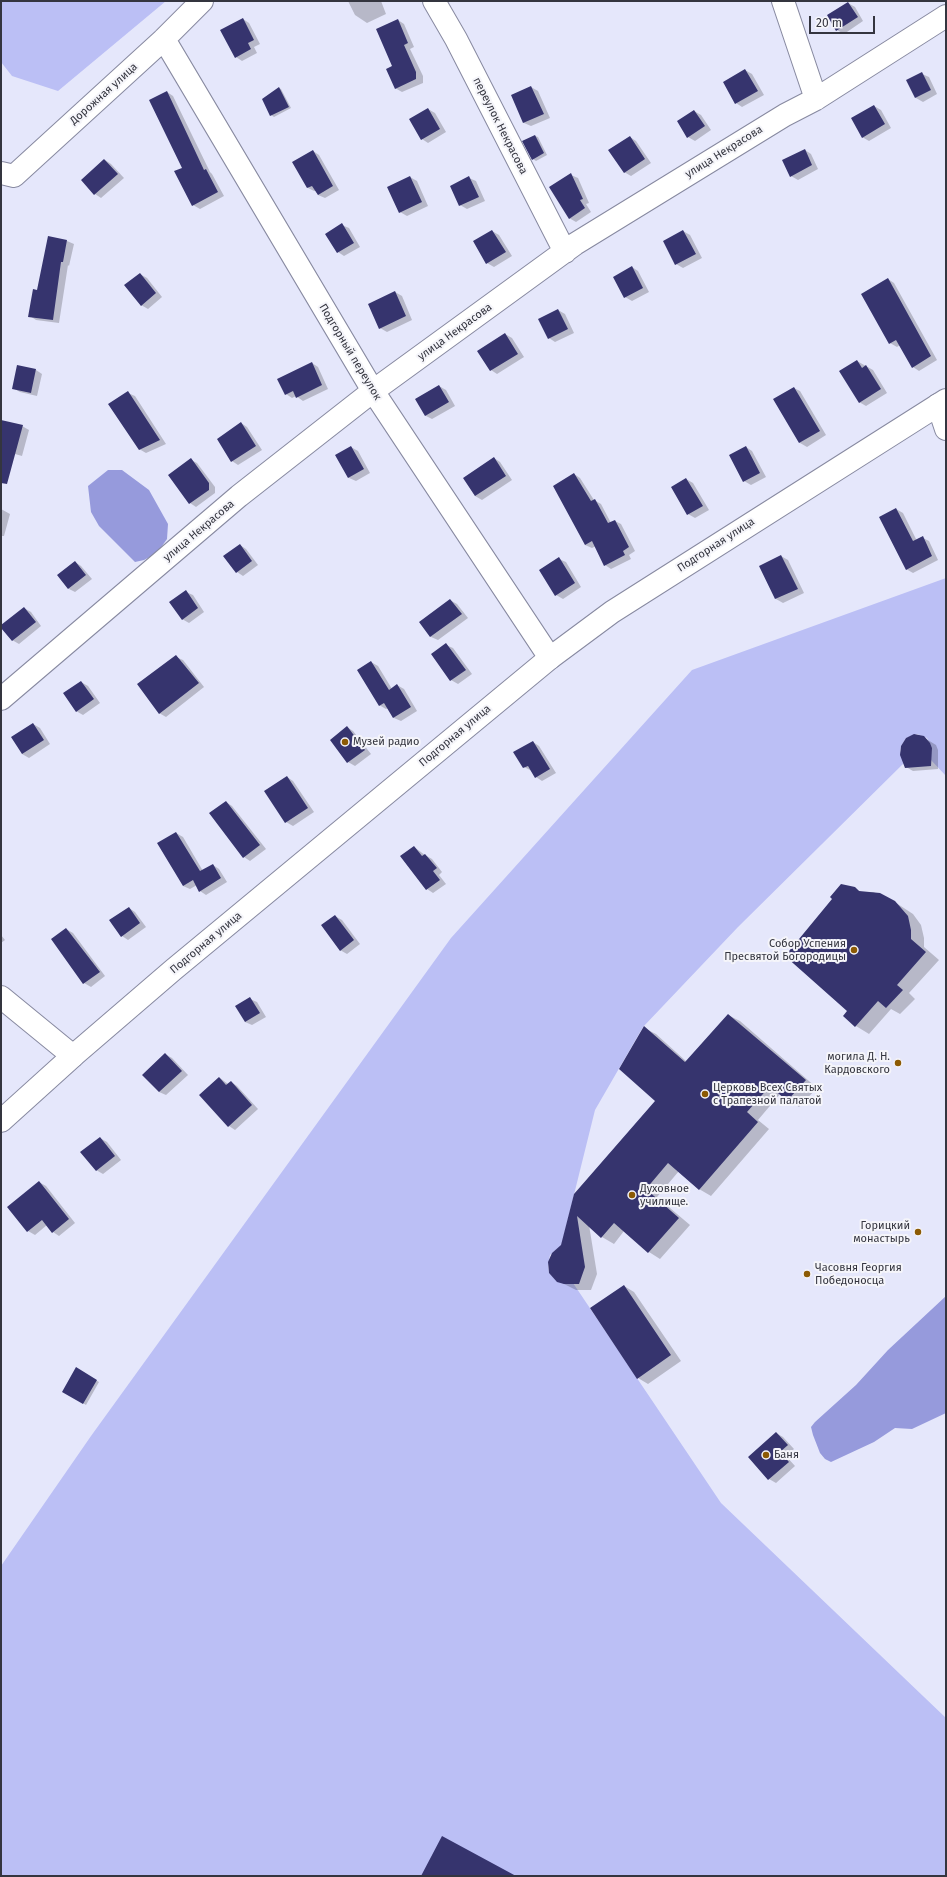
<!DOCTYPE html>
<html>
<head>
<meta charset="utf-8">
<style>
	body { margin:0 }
	#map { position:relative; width:947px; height:1877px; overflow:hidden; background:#e5e7fb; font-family:"Fira Sans",sans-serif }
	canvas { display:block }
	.frame { position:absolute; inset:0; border:2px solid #34353f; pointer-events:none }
	.scale { position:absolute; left:809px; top:16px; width:66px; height:18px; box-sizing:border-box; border:2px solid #34353f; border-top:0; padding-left:5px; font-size:12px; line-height:14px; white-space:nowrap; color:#34353f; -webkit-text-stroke:3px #f5f5fa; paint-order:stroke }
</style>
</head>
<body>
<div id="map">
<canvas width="947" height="1877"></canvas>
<div class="frame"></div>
<div class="scale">20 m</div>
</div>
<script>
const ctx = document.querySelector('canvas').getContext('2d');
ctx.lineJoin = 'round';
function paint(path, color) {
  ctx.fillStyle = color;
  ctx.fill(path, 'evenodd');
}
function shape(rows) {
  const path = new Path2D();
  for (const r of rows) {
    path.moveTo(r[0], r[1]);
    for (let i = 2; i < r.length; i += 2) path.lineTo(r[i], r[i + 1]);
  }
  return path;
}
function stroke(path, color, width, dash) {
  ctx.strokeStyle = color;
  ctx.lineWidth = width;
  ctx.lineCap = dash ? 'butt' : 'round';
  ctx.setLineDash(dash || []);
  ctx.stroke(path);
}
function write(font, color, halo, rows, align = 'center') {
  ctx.font = font + ' "Fira Sans",sans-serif';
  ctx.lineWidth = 4;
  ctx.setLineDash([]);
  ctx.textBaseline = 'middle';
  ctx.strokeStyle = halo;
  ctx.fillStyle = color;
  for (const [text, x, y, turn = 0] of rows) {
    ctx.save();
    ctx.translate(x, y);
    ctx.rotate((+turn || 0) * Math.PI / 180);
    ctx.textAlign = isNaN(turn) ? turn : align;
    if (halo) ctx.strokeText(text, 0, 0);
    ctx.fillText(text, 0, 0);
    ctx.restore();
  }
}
const green = shape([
	[1,1,166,1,58,91,12,76,1,62],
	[946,578,946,776,930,759,932,748,927,738,917,734,906,738,901,746,900,751,905,762,738,927,643,1027,595,1110,561,1247,557,1249,550,1255,548,1266,549,1273,557,1281,573,1283,721,1503,946,1718,946,1876,1,1876,1,1566,91,1436,451,938,692,670]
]);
const water = shape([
	[108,470,122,470,149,490,168,524,167,539,157,553,144,560,135,562,99,526,91,512,88,486],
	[946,1296,946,1413,912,1429,895,1428,874,1442,831,1462,825,1459,820,1453,813,1435,811,1427,815,1422,856,1385,888,1350]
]);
const shadow = shape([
	[348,1,381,1,386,14,367,23,355,15],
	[848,3,855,7,863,21,844,34,837,30],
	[243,19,249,23,260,44,254,47,257,53,242,61,236,57],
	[398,20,404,24,414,47,410,49,423,76,423,83,402,92,395,88,393,66],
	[745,70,752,74,764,95,742,107,736,103],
	[922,74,929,77,937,94,923,102,916,98,908,81],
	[531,87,538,91,550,118,531,126,524,123,512,95],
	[279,88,281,89,291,108,274,117,271,115],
	[167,92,173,96,210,172,212,174,224,196,200,209,193,205,183,168],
	[874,106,881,110,891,128,869,141,862,137],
	[428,109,435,113,446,132,428,143,422,139],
	[694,111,701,115,711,130,695,141,688,137],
	[535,136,538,137,547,155,536,161,533,159],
	[630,137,636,141,651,163,631,176,624,172],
	[805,150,811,154,818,169,798,180,791,176],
	[313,151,319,155,339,190,325,198,318,195,316,191,314,191,308,188],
	[105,160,111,164,124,178,101,198,95,194,82,180],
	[571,175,578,178,589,203,586,204,591,212,576,222,569,218],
	[410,177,417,181,428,206,407,216,400,212],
	[469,178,476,181,485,201,467,209,460,205],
	[342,225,349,228,360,247,344,256,338,252],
	[492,231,499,235,512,256,494,267,487,263,474,242],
	[683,231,690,235,702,258,683,268,676,264],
	[49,237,67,241,74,244,69,266,68,265,59,323,36,320,30,316,38,291],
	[632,267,638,271,649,292,632,301,625,297],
	[140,274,147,278,162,297,148,309,141,305],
	[888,279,894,283,937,360,919,371,913,367,900,345,897,347,890,343],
	[395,292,402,296,412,320,387,332,380,328],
	[558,310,565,314,574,333,555,342,549,338],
	[505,334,512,338,524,357,497,374,491,370],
	[857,361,873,370,887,393,866,406,859,402],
	[312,363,318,367,328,389,303,401,296,396,292,398,286,394],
	[36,370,42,374,37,396,20,392,13,388],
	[439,386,446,390,455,406,432,419,426,416,416,399],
	[794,388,800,391,826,435,807,447,800,443,774,400],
	[128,393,135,396,166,444,146,453,139,449],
	[241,423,247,427,262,450,238,465,232,461],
	[22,426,29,430,22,456,1,450,1,433],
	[351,447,358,451,370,473,356,481,349,478,336,456],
	[746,447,752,451,766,477,751,485,744,481],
	[494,458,500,462,512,480,482,500,475,496,464,478],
	[191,460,197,463,215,487,215,493,196,507,190,503],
	[574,474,580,478,594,500,601,504,611,523,615,521,621,524,635,551,629,555,631,559,611,569,605,565,596,546,592,548,585,545],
	[686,479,693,483,709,510,695,518,688,514],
	[1,509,10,514,4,536,1,536],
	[896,509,903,513,917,541,923,538,929,541,938,560,913,573,906,569],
	[240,545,246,549,258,565,243,576,237,572],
	[781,556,788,560,804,593,783,603,776,599,761,566],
	[559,559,566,562,581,587,563,599,556,595],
	[75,562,81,566,92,579,75,592,69,589],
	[186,592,193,595,204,612,189,623,182,619],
	[450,600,457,604,468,618,438,640,431,637,420,622],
	[24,608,31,612,41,626,19,644,12,640],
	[446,645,453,648,472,674,458,684,451,680,432,655],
	[176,657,183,660,204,687,166,717,159,713],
	[371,662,378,666,392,689,397,685,404,689,417,711,401,721,394,718,388,708,386,709,379,705],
	[81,682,88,686,100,703,83,715,76,711],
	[33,724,40,728,50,744,29,758,22,754],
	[347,727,353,731,371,754,355,766,348,762],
	[923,737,936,745,938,750,938,769,913,771,906,767],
	[533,742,539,746,556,773,542,781,536,777,532,771,524,767],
	[287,777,293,781,314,812,293,826,286,822],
	[226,802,232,806,266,849,250,861,244,857],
	[176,833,183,837,203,871,213,865,219,869,227,882,206,895,200,891,197,885,190,889,183,886],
	[414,847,425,855,432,859,442,872,439,875,446,884,433,893,427,889,401,857],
	[855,888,861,892,873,892,887,897,913,914,921,925,924,938,924,947,939,960,909,993,915,999,900,1014,891,1009,869,1034,856,1026,844,1016,849,1011],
	[129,908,135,912,146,927,128,940,122,936],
	[335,916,342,920,360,944,347,954,340,950],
	[66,929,73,933,105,976,91,987,84,983],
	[1,935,5,940,1,943],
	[250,999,257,1002,266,1017,252,1025,245,1022],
	[728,1015,740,1021,817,1088,799,1107,780,1094,758,1120,769,1129,711,1196,699,1189,679,1171,657,1197,690,1225,660,1259,649,1252,624,1231,614,1244,602,1237,589,1225,597,1274,591,1290,576,1290,558,1281,562,1246,575,1195,656,1101,644,1028,656,1034,687,1062],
	[165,1054,172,1058,188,1075,166,1095,159,1092,144,1075],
	[220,1078,228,1084,231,1082,237,1086,258,1109,235,1130,229,1126],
	[100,1138,107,1142,121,1160,103,1174,96,1170],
	[39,1182,46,1186,75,1223,59,1236,53,1232,47,1225,35,1235,28,1231],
	[624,1286,634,1292,681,1361,648,1384,638,1378],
	[77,1369,99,1382,86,1405,63,1391],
	[776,1433,783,1437,794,1449,786,1456,795,1466,776,1483,769,1479,749,1457]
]);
const building = shape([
	[848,2,858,17,836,31,827,15],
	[243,18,254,40,248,43,251,49,235,58,220,30],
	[398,19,408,43,404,45,416,72,416,79,395,89,386,69,392,66,376,29],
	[745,69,758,91,735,104,723,82],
	[922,72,931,90,915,98,906,80],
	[531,86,544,114,523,123,511,95],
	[279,87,289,107,270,116,262,99],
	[167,91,204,170,206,169,218,192,192,206,174,171,182,168,149,100],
	[874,105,885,124,862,138,851,118],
	[428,108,440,129,421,140,409,119],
	[694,110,705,126,687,138,677,121],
	[535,135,544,153,532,160,522,141],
	[630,136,645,159,624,173,608,150],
	[805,149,812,165,790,177,782,160],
	[313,150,333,186,318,195,312,186,307,188,292,162],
	[104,159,118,174,94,195,81,180],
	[571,173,583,199,580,200,585,208,569,219,549,187],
	[410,176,422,202,399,213,387,187],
	[469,176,479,197,459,206,450,186],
	[342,223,354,243,337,253,325,234],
	[492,230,506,252,486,264,473,241],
	[683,230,696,254,675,265,663,241],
	[48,236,67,240,63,262,61,262,53,320,28,317,33,289,37,290],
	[632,266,643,288,624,298,613,277],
	[140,273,156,293,141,306,124,285],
	[888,278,931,356,912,368,896,340,889,344,861,294],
	[395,291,406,316,379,329,368,304],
	[558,309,568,329,548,339,538,319],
	[505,333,518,354,490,371,477,351],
	[857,360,862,368,866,365,881,389,859,403,839,371],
	[312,362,322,385,296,398,293,391,285,395,277,379],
	[17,365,36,369,31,393,12,389],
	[439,385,449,402,425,416,415,399],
	[794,387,820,431,799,443,773,399],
	[128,391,160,440,139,450,108,404],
	[1,420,23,425,7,484,1,483],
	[241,422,256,446,231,462,217,439],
	[351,446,364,469,348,478,335,455],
	[746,446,760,473,743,482,729,455],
	[494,457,506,476,475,496,463,478],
	[191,458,209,483,209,490,189,504,168,475],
	[574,473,591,501,595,499,608,523,615,520,629,547,623,551,625,555,604,566,592,541,585,545,553,486],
	[686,478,703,506,687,515,671,487],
	[896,508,913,541,923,536,932,556,906,570,879,517],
	[240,544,252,561,236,573,223,556],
	[781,555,798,589,775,599,759,566],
	[559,557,575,583,555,596,539,570],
	[75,561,86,575,68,589,57,575],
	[186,590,198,608,182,620,169,602],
	[450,599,462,614,430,637,419,622],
	[24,607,36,622,12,641,1,628,1,625],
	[446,643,466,670,450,681,431,654],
	[176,655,199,683,159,714,137,684],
	[371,661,389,690,397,684,411,707,393,718,384,703,379,706,357,670],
	[81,681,94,699,76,712,63,693],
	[33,723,44,740,22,754,11,737],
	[347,726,365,750,347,763,330,740],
	[914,734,924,736,930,743,932,748,931,766,905,768,900,755,901,746,906,738],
	[533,741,550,769,535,778,528,766,523,768,513,752],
	[287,776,308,808,285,823,264,791],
	[226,801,260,845,243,858,209,813],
	[176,832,200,871,213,864,221,878,199,892,193,880,183,886,157,843],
	[414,846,422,856,425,854,437,868,433,871,440,880,426,890,400,856],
	[841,884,855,887,859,891,880,893,895,901,908,916,911,930,911,939,926,952,897,985,903,990,886,1008,878,1001,855,1027,843,1016,847,1011,785,956,832,899,830,897],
	[129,907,140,923,121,937,109,920],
	[335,915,354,940,340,951,321,925],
	[66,928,100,972,83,984,51,939],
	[250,997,260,1013,245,1022,235,1006],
	[728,1014,806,1080,787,1101,770,1086,747,1112,758,1122,699,1190,668,1163,646,1189,679,1218,648,1253,614,1223,601,1238,577,1216,585,1267,579,1284,564,1284,557,1282,549,1273,548,1262,552,1253,561,1245,574,1194,655,1101,619,1069,644,1026,685,1062],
	[165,1053,182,1071,159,1092,142,1075],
	[219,1077,226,1085,231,1081,252,1105,228,1127,199,1095],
	[100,1137,115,1156,96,1171,80,1152],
	[39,1181,69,1219,52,1233,42,1220,27,1232,7,1207],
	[624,1285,671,1355,637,1379,590,1308],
	[76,1367,97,1380,83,1404,62,1392],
	[776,1432,788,1445,780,1452,789,1462,768,1480,748,1457],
	[442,1836,516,1876,421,1876]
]);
const minor = shape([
	[434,1,456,39,565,252],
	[783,1,816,99],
	[164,39,373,391,550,658],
	[1,173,14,176,164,39,202,1],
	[938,405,946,429],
	[1,699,239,496,373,391,575,244,785,115,816,99,946,16],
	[1,997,73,1056]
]);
const major = shape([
	[1,1121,73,1056,173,970,550,658,612,612,946,400]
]);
const markers = [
	[345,742,4,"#8c5a04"],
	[854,950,4,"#8c5a04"],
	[898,1063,4,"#8c5a04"],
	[705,1094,4,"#8c5a04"],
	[632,1195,4,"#8c5a04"],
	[918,1232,4,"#8c5a04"],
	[807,1274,4,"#8c5a04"],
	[766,1455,4,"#8c5a04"]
];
const streetNames = [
	["Дорожная улица",104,94,-42],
	["переулок Некрасова",500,126,63],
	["улица Некрасова",724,152,-32],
	["улица Некрасова",455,332,-36],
	["Подгорный переулок",350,352,59],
	["улица Некрасова",199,531,-40],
	["Подгорная улица",716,545,-33],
	["Подгорная улица",455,736,-40],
	["Подгорная улица",206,943,-40]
];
const poiNames = [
	["Музей радио",353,742],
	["Собор Успения",846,944,"right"],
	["Пресвятой Богородицы",846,957,"right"],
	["могила Д. Н.",890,1057,"right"],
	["Кардовского",890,1070,"right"],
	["Церковь Всех Святых",713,1088],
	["с Трапезной палатой",713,1101],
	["Духовное",640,1189],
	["училище.",640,1202],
	["Горицкий",910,1226,"right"],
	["монастырь",910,1239,"right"],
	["Часовня Георгия",815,1268],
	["Победоносца",815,1281],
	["Баня",774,1455]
];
paint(green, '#bbbff5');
paint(water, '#969adc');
paint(shadow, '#0003');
paint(building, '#36346e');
stroke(minor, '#8789a0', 24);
stroke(major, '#8789a0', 24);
stroke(minor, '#fff', 22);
stroke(major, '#fff', 22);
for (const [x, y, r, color] of markers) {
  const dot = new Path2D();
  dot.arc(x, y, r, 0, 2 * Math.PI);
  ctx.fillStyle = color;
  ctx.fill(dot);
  stroke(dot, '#f5f5fa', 1.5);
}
write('11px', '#34353f', '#f5f5fa', streetNames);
write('11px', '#34353f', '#f5f5fa', poiNames, 'left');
</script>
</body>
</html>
